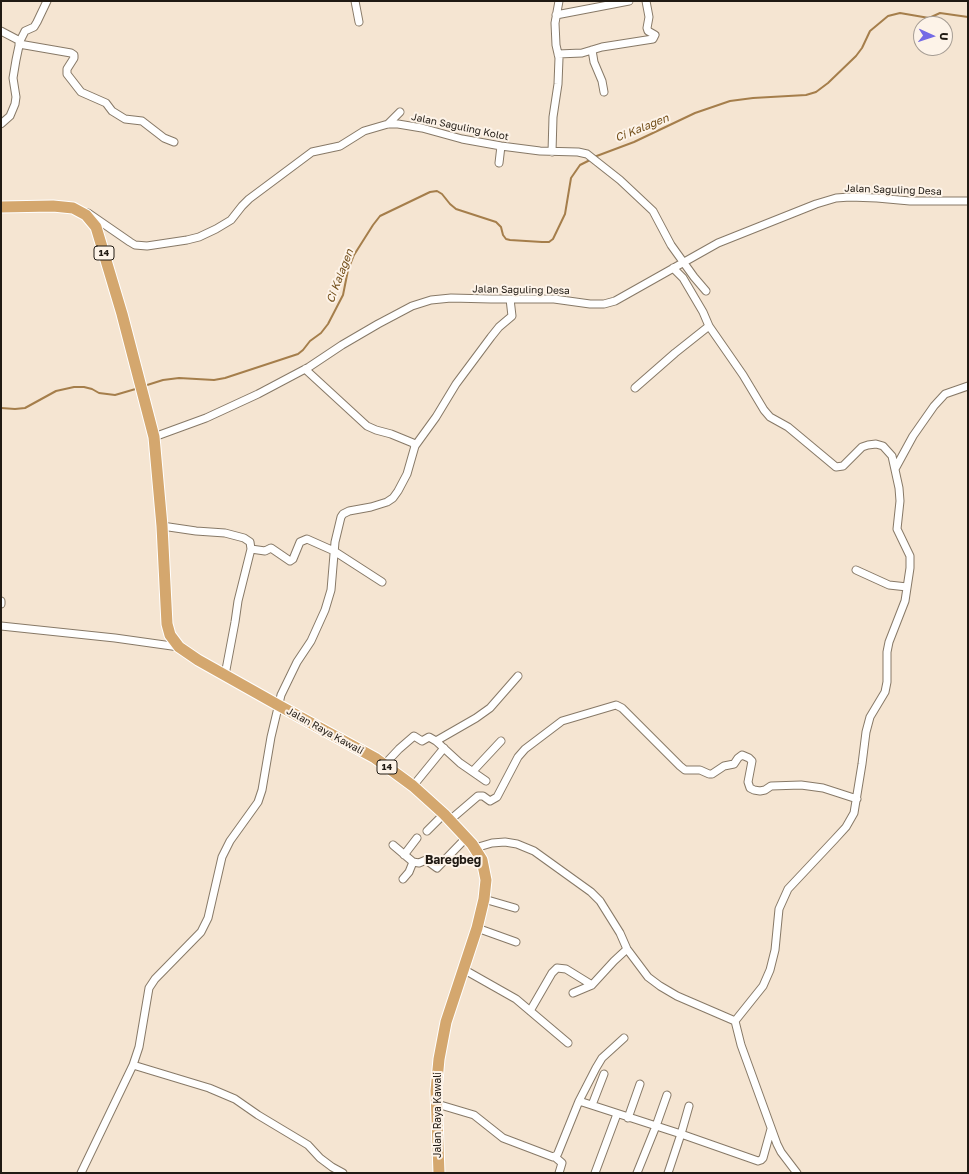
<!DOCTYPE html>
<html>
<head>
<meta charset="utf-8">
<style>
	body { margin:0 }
	#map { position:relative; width:969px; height:1174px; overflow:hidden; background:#f5e5d2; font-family:"Golos Text",sans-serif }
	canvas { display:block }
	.frame { position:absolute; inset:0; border:2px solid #201a13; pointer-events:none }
	.north { position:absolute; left:913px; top:16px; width:40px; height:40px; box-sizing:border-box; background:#fdf3e8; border:1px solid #a59c93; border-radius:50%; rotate:93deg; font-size:11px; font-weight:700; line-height:16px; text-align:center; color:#201a13 }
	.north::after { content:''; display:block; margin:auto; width:14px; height:18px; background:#746ae5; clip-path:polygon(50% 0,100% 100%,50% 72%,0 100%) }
</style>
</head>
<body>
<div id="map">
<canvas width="969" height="1174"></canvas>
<div class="frame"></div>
<div class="north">U</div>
</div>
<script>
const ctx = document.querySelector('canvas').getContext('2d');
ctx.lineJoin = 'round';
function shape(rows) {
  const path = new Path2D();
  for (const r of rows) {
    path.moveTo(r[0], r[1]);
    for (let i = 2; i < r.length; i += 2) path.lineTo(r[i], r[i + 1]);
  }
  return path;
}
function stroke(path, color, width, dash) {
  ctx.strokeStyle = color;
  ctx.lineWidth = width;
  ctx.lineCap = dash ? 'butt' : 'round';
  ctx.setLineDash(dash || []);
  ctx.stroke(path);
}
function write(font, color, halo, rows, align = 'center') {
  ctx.font = font + ' "Golos Text",sans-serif';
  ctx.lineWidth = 4;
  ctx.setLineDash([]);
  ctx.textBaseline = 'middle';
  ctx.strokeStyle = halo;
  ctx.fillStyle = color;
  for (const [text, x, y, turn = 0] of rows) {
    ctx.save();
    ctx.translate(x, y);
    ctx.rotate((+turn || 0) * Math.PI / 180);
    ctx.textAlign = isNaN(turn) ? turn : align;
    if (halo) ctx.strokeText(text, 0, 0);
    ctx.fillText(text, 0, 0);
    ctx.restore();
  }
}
const stream = shape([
	[594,157,634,142,695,113,730,101,753,98,806,95,816,92,828,83,856,56,862,48,870,31,888,16,900,13,929,18,940,13,968,17],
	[144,386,163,380,179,378,214,380,225,378,298,354,303,350,310,341,321,333,328,324,343,295,348,270,354,255,373,225,380,216,430,192,437,191,442,194,450,204,456,209,496,222,501,227,503,235,506,239,510,240,542,242,549,242,553,239,565,214,571,178,580,165,590,160],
	[1,408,15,409,25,408,56,391,74,387,84,387,92,389,99,393,115,395,139,388]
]);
const minor = shape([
	[355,1,359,22],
	[556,15,629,1],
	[1,31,20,41],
	[19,44,71,53,74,55,74,58,67,69,67,74,81,92,106,103,112,111,125,119,142,121,164,138,174,142],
	[592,50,594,62,602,81,604,92],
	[558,54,582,53,602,47,653,39,655,35,648,31,647,28,649,17,646,1],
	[1,124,10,116,15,104,16,97,13,78,16,60,20,41,25,31,34,27,37,22,47,1],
	[388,124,400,112],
	[552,152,553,117,558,84,559,58,556,45,555,23,559,1],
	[499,163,501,146],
	[88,213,130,242,135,245,147,246,187,240,199,237,216,229,231,220,242,206,249,199,312,152,340,146,364,131,388,124,398,124,422,128,462,139,501,146,540,151,578,152,587,154,620,180,653,211,671,245,694,277,706,291],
	[305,369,367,426,376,430,391,434,413,443,415,446],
	[635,388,675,353,709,326],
	[154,437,206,418,258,394,309,367,342,345,378,324,412,306,431,300,451,298,491,299,554,299,590,304,604,304,615,301,718,243,816,204,836,198,850,197,877,198,910,201,968,201],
	[895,469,913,436,934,406,945,394,968,386],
	[162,526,196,531,225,533,244,538,250,542,251,549,238,601,235,622,225,675],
	[251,549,265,551,271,548,290,561,293,559,300,542,307,539,334,551,382,582],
	[856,570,889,585,907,587],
	[1,604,1,601],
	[1,626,115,638,179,647],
	[436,741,476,718,490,708,518,676],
	[384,765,399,749,414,736,422,741,429,737,436,741,460,763,486,781],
	[473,771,501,741],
	[413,786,444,748],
	[450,820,478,796,483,796,490,801,497,797,518,757,525,749,562,721,616,705,622,708,680,766,685,770,700,770,709,774,712,774,724,766,734,764,738,758,742,755,749,758,752,761,748,782,750,788,754,790,760,791,765,790,771,786,801,785,823,788,857,799],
	[427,831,444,814],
	[393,845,413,862,419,863,426,860,437,868,466,838],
	[475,848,492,843,505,842,517,844,534,851,591,892,600,901,620,933,627,949,648,977,660,986,677,996,735,1021,763,986,770,970,775,950,779,909,788,889,835,839,846,827,854,813,862,764,866,732,870,717,885,692,887,682,887,652,889,642,905,601,910,568,910,556,897,529,900,501,899,488,892,456,883,446,876,444,868,445,862,447,843,466,836,467,788,427,770,417,764,410,743,375,709,326,703,312,683,278,673,268],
	[404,855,417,838],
	[403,879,409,872,413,862],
	[484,899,515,908],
	[477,928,516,942],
	[463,969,516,999,568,1043],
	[573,993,592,985,614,961,627,949],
	[530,1011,552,973,557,968,566,969,592,985],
	[735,1021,741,1045,777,1144,781,1152,797,1173],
	[133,1065,209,1088,235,1099,258,1115,308,1145,320,1158,332,1167,343,1173],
	[579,1101,596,1068,602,1058,624,1038],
	[437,1104,474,1115,503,1138,553,1157,557,1155,558,1153,579,1101,681,1134,758,1161,761,1160,763,1158,771,1129],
	[592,1105,604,1074],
	[628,1118,640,1084],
	[555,1157,562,1163,559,1173],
	[81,1173,133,1065,139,1047,149,988,155,979,201,932,208,918,222,857,230,841,258,802,262,790,271,737,281,695,297,662,311,641,325,610,331,590,335,542,341,517,343,514,349,511,371,507,387,502,393,498,398,491,407,474,415,446,436,417,456,384,491,337,499,327,512,316,510,299],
	[595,1173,617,1114],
	[637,1173,656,1126,667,1095],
	[668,1173,681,1134,689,1106]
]);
const highway = shape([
	[1,207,53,206,73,208,86,215,96,227,122,314,154,437,162,526,167,624,170,635,179,647,198,660,278,705,375,758,413,786,444,814,472,844,482,860,486,880,484,899,477,928,446,1022,439,1059,436,1091,439,1173]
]);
const shields = [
	[104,253,20],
	[387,767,20]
];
const shieldNames = [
	["14",104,253],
	["14",387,767]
];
const streetNames = [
	["Jalan Saguling Kolot",460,127,12],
	["Jalan Saguling Desa",893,190,2],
	["Jalan Saguling Desa",521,290,1],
	["Jalan Raya Kawali",325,731,29],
	["Jalan Raya Kawali",438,1115,-90]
];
const waterNames = [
	["Ci Kalagen",642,128,-22],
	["Ci Kalagen",340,276,-69]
];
const quarterNames = [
	["Baregbeg",453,860]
];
stroke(stream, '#a57e4b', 2);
stroke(minor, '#877967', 9);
stroke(highway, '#fff', 13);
stroke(minor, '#fff', 7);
stroke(highway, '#d4a76e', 11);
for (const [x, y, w] of shields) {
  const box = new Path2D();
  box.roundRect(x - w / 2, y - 7, w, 14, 3);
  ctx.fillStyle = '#fdf3e8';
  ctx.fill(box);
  stroke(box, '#201a13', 1);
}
write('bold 9px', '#201a13', null, shieldNames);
write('10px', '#201a13', '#fdf3e8', streetNames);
write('italic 11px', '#734f1a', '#fdf3e8', waterNames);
write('bold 12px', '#201a13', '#fdf3e8', quarterNames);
</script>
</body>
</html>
